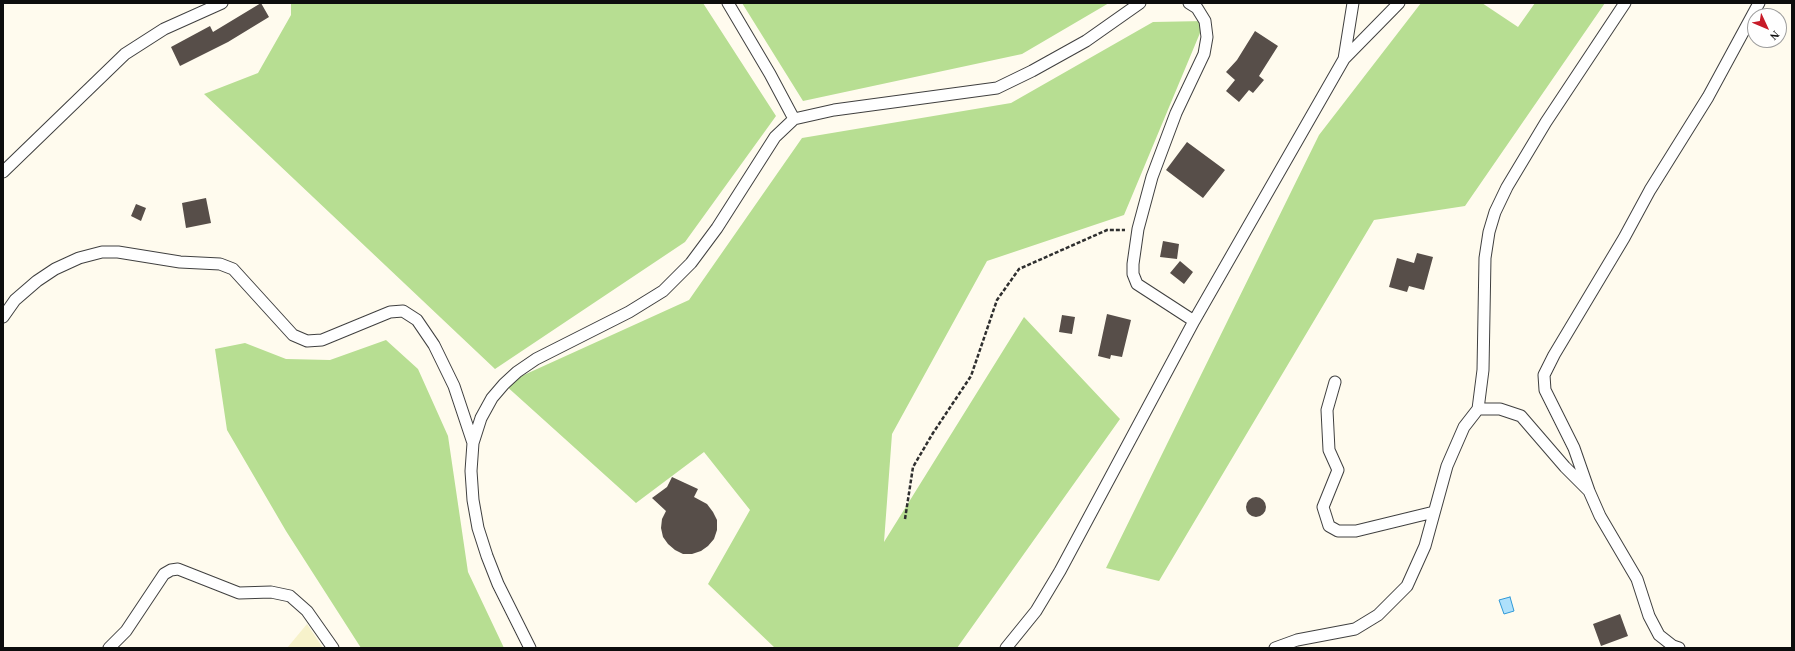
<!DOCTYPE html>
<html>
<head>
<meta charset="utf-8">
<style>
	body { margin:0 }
	#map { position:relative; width:1795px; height:651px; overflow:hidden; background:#fffbee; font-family:"Times New Roman",serif }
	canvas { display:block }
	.frame { position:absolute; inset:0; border:4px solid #0d0d0d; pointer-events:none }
	.north { position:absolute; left:1747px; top:8px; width:40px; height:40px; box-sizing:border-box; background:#fff; border:1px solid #9e9e9e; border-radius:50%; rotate:134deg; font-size:11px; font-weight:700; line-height:16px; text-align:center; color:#0d0d0d }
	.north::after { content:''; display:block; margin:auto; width:14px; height:18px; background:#c71b28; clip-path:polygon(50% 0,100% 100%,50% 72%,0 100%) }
</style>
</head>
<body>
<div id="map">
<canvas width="1795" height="651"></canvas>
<div class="frame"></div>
<div class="north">N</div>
</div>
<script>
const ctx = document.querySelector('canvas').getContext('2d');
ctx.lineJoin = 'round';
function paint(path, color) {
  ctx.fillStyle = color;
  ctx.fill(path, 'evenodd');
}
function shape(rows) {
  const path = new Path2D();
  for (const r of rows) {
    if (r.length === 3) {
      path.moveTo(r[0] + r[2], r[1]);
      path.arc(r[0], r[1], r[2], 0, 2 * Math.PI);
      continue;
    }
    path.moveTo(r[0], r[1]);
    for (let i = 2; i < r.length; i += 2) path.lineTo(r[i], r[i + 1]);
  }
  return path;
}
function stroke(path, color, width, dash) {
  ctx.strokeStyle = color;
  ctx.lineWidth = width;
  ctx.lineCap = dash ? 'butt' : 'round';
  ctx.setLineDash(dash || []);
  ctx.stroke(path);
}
const farmland = shape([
	[307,624,323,648,287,648]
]);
const forest = shape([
	[291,3,703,3,776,116,685,242,495,369,204,94,258,73,291,15],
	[742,3,1109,3,1022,54,803,101],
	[1421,3,1482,3,1518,27,1535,3,1605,3,1465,206,1374,220,1159,581,1106,568,1319,135],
	[1205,21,1124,215,987,261,892,434,884,542,1024,317,1120,419,957,648,775,648,708,584,750,510,704,452,636,503,504,384,689,300,802,138,1011,103,1153,22],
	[386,340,418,369,448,436,468,572,504,648,361,648,286,531,227,430,215,349,245,343,286,359,330,360]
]);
const water = shape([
	[1510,597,1514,611,1504,614,1499,600,1510,597]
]);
const building = shape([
	[261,3,269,17,228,42,180,66,171,47,210,26,213,32],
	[1255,31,1278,46,1259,76,1264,80,1253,93,1249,90,1239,102,1226,91,1235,80,1226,72,1237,60],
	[1187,142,1225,170,1203,198,1166,170],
	[206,198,211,223,186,228,182,203],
	[136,204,146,208,141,221,131,216],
	[1163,241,1179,244,1177,259,1160,257],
	[1417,253,1433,257,1424,290,1409,286,1407,292,1389,287,1397,258,1414,263],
	[1180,261,1193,272,1184,284,1170,273],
	[1107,314,1131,320,1122,357,1111,355,1110,359,1098,356],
	[1062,315,1075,317,1072,334,1059,332],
	[672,477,698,489,694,497,707,504,713,512,717,520,717,530,714,539,708,546,701,551,692,554,683,554,675,550,668,544,663,537,661,528,662,519,666,511,652,498,667,487],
	[1256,507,10],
	[1620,614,1628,636,1601,646,1593,624]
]);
const path = shape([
	[905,519,913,467,933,433,971,376,997,300,1019,269,1107,230,1125,230]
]);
const minor = shape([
	[728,3,770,74,794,119],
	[1189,3,1197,8,1205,21,1207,37,1204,54,1176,113,1152,177,1138,229,1133,264,1133,274,1137,284,1194,321],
	[1344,59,1353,3],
	[3,172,125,54,164,29,222,3],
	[3,317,15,300,37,281,55,269,79,258,102,252,118,252,180,262,220,264,233,269,293,335,307,341,322,340,390,312,403,311,417,320,434,345,454,386,473,443],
	[1335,382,1327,410,1329,450,1338,470,1323,507,1329,526,1338,531,1356,531,1434,512],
	[1478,409,1500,409,1521,416,1565,467,1589,491,1600,516,1637,579,1649,616,1659,635,1673,646,1679,648],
	[1589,491,1574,448,1545,390,1544,375,1554,355,1624,238,1650,190,1708,97,1759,3],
	[109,648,126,631,164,574,171,570,178,569,239,593,271,592,290,596,307,611,333,648],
	[530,648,498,584,487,556,478,528,473,500,471,471,473,443,481,418,492,398,504,384,517,372,536,359,629,312,663,291,691,263,717,228,775,137,794,119,834,110,997,88,1032,71,1086,41,1140,3],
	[1006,648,1036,611,1060,571,1194,321,1344,59,1399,3],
	[1275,648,1297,640,1355,629,1378,615,1407,586,1425,546,1447,466,1464,427,1478,409,1483,370,1485,258,1489,232,1495,212,1507,187,1546,122,1625,3]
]);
paint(farmland, '#f7f2cb');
paint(forest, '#b7de92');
paint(water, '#aee0fb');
stroke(water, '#3099d7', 1);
paint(building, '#574e49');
stroke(minor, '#404040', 13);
stroke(path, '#2f2f2f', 2.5, [4, 2]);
stroke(minor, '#fff', 11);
</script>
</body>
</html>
